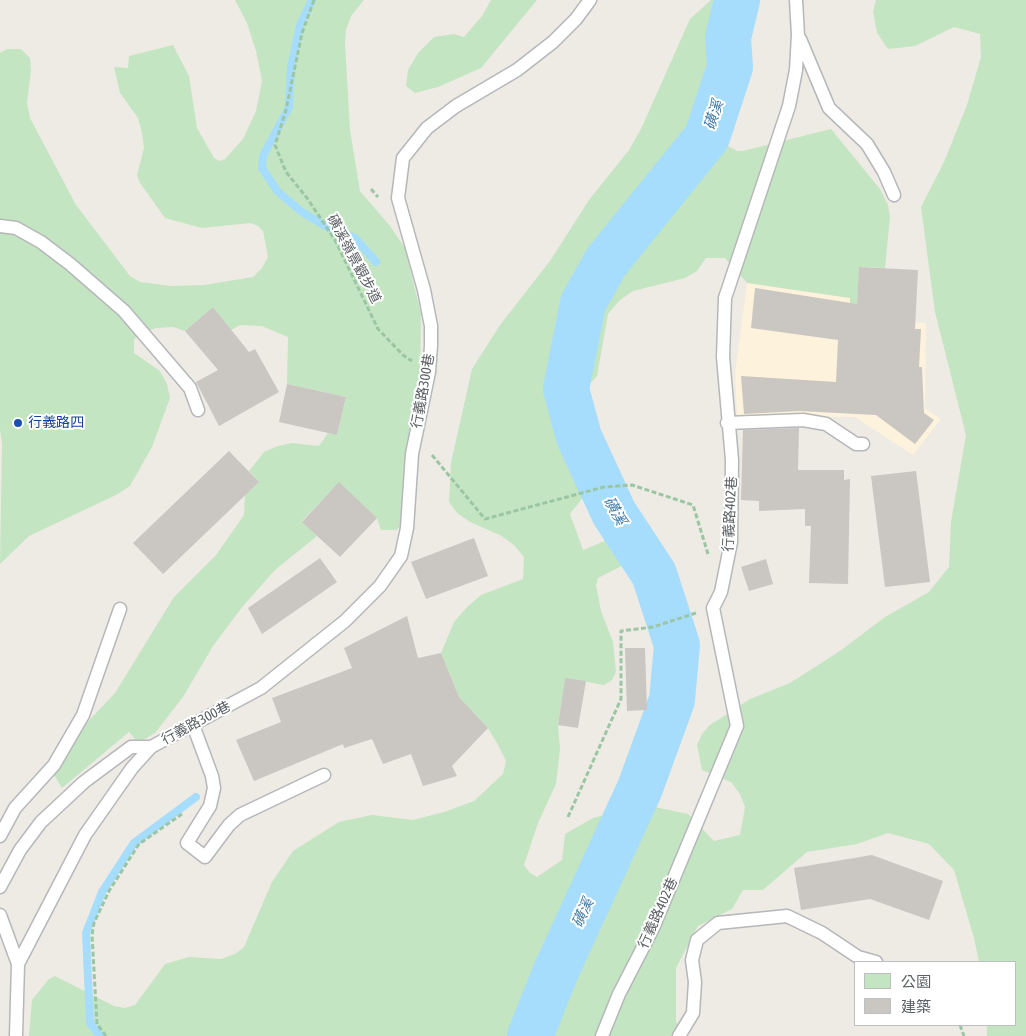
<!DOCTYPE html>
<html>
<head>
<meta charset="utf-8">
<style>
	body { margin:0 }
	#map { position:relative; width:1026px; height:1036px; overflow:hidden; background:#eeebe4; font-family:"Asap Condensed","Noto Sans TC",sans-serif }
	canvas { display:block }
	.legend { position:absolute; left:854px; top:961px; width:162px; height:65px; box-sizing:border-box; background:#fff; border:1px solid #bebfc1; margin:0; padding:6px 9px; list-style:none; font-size:15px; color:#5c6064 }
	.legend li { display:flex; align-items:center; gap:10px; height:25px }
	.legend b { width:25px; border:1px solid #bebfc1 }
</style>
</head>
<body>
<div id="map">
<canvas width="1026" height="1036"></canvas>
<ul class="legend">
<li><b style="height:14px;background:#c4e5c1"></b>公園</li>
<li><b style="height:14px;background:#cac6c2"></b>建築</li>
</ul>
</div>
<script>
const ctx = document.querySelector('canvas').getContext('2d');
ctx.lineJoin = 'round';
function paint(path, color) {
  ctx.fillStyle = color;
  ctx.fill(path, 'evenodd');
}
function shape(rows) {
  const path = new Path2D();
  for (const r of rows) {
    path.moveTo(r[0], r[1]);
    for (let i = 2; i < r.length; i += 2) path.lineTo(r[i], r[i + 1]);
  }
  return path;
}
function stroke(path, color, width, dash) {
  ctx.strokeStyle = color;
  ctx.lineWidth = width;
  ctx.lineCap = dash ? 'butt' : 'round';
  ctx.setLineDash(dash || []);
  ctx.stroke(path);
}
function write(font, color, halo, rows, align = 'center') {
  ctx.font = font + ' "Asap Condensed","Noto Sans TC",sans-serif';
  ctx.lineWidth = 4;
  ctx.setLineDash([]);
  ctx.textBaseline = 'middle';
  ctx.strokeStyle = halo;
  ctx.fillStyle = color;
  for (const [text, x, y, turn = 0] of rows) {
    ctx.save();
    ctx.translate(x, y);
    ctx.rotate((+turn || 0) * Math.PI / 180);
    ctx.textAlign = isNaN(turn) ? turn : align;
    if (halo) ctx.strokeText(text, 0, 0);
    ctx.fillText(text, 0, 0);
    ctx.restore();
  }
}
const commercial = shape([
	[747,283,850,298,851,319,926,323,925,408,941,419,913,455,855,417,737,416,735,374]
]);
const green = shape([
	[235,0,364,0,351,16,346,30,345,44,350,130,360,191,390,226,405,248,421,314,420,388,404,468,401,526,396,530,381,530,377,518,339,483,302,521,317,536,275,570,243,606,213,646,183,697,155,733,138,743,129,732,62,788,53,773,80,730,115,693,174,597,216,555,244,515,245,495,259,482,249,471,264,452,278,446,292,443,319,446,328,433,337,435,346,397,287,384,288,337,262,326,240,325,231,330,213,307,185,331,173,327,156,328,145,332,134,339,134,353,160,371,167,384,170,398,152,447,130,486,116,495,29,536,0,564,2,444,0,429,0,53,7,49,21,49,30,58,31,70,27,103,30,118,76,205,130,276,140,282,171,286,204,285,253,277,262,268,268,257,263,231,258,226,250,223,202,228,165,218,140,183,137,175,144,148,142,133,138,118,120,93,114,67,128,68,129,56,173,45,189,76,197,128,214,158,220,161,225,159,243,139,256,111,262,81,256,51,247,23],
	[491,0,537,0,481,68,438,87,415,93,406,86,408,70,418,53,434,37,454,34,464,37,482,16],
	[711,0,720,0,731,7,733,102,724,140,728,146,737,151,743,151,831,129,880,189,888,205,890,217,885,268,859,267,857,312,850,313,850,298,747,283,725,258,706,258,697,271,685,278,633,291,619,301,608,314,597,376,580,394,582,409,594,450,595,470,592,486,570,514,583,550,626,532,633,535,643,545,643,555,598,578,596,585,601,611,613,642,616,672,612,680,604,685,565,678,558,725,560,749,556,784,538,823,524,865,530,873,537,877,562,860,565,834,593,818,625,809,655,807,688,814,714,841,740,835,745,807,740,794,731,782,702,770,697,745,702,734,710,725,750,699,790,683,840,651,885,617,929,592,949,567,951,522,966,435,935,312,921,207,944,162,967,105,981,57,980,34,954,27,915,46,888,49,877,33,873,11,876,0,1026,0,1026,1036,987,1036,987,1025,1015,1025,1015,962,979,962,974,938,954,870,929,844,888,833,857,844,807,852,763,890,743,890,732,909,698,926,676,968,676,1022,686,1036,29,1036,32,1000,48,980,55,976,114,1006,125,1008,135,1005,165,964,189,957,221,959,235,954,244,947,272,882,293,851,339,822,372,815,413,820,444,812,474,801,503,774,506,761,498,745,488,728,459,697,441,653,454,622,467,607,481,595,523,579,524,557,514,545,500,535,470,522,457,513,449,502,451,463,472,369,500,325,550,261,589,200,629,150,641,129,690,19]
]);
const stream = shape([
	[312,0,300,25,291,67,289,107,263,156,262,168,278,192,302,212,327,227,355,238,376,262],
	[100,1036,90,1023,86,933,102,892,134,843,196,797]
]);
const river = shape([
	[530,1036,556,971,640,788,672,700,677,645,654,574,614,513,579,437,566,389,583,303,606,262,707,137,730,67,728,38,737,0]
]);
const building = shape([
	[859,267,918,270,915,329,921,329,919,367,922,367,924,413,934,420,915,444,876,415,800,411,744,414,741,376,836,382,838,340,751,328,755,288,857,304],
	[213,307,249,352,255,349,279,392,219,426,196,382,218,370,185,331],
	[287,384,346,397,337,435,279,422],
	[799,428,798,470,844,470,844,480,850,479,848,584,809,583,811,526,805,526,805,509,759,511,759,501,741,500,743,430],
	[229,451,259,482,163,574,133,543],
	[916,471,930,582,885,587,871,476],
	[339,482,377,518,340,557,302,522],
	[474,538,488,576,426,599,411,562],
	[320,558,337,582,262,634,248,608],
	[766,559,773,584,749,591,741,567],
	[407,616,418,658,441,653,459,697,488,728,452,766,457,776,423,786,411,754,383,764,372,739,344,748,343,744,254,781,236,740,281,722,272,698,352,668,344,648],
	[625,648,645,648,647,710,627,711],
	[565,678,586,681,578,728,558,725],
	[872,855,943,881,929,920,870,899,801,910,794,868]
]);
const path = shape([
	[314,0,302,33,286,110,275,145,286,172,307,198,335,240,378,329,403,355,412,361],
	[371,189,378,197],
	[432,455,485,519,604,487,632,485,693,505,708,554],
	[568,817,621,699,621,631,653,627,696,613],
	[960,1025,964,1036],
	[106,1036,97,1024,92,935,94,923,109,891,139,844,182,814]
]);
const service = shape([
	[800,39,829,108,867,144,884,172,894,195],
	[0,226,16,228,41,242,70,264,124,311,190,388,198,410],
	[727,423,803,420,826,424,856,444,863,444],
	[193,725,212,776,214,788,210,806,187,843,205,857,229,825,240,815,324,775],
	[0,836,15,808,54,765,83,715,120,609],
	[0,887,20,850,41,822,84,782,131,747,151,747],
	[0,915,18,964,16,1036],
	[18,964,85,835,132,768,151,747,261,688,345,621,380,586,401,556,407,528,412,454,429,372,431,346,431,326,424,290,398,198,403,158,427,128,456,106,517,70,553,42,576,19,590,0],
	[602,1036,619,994,654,926,737,726,713,608,721,592,731,542,732,460,723,357,725,298,789,106,796,70,798,35,796,0],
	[679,1036,693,1013,695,982,692,960,697,940,718,923,787,916,822,933,858,957,876,962]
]);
const markers = [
	[18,423,5,"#1a4fb4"]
];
const streetNames = [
	["磺溪嶺景觀步道",354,259,62],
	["行義路300巷",423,391,-80],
	["行義路402巷",730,514,-87],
	["行義路300巷",196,723,-28],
	["行義路402巷",658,913,-66]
];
const transitNames = [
	["行義路四",28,423]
];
const waterNames = [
	["磺溪",714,115,-72],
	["磺溪",615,511,61],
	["磺溪",583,913,-65]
];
paint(commercial, '#fdf2db');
paint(green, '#c4e5c1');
stroke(stream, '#a6ddfd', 8);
stroke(river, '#a6ddfd', 46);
paint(building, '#cac6c2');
stroke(service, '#b5b7bb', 15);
stroke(path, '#9bc6a4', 3, [5, 2.5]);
stroke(service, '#fff', 12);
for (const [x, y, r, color] of markers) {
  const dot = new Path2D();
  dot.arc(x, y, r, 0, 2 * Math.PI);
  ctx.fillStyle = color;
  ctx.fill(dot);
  stroke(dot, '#fff', 2);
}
write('14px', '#5c6064', '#fff', streetNames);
write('14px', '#164399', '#fff', transitNames, 'left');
write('italic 15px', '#417aa6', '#fff', waterNames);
</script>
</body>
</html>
